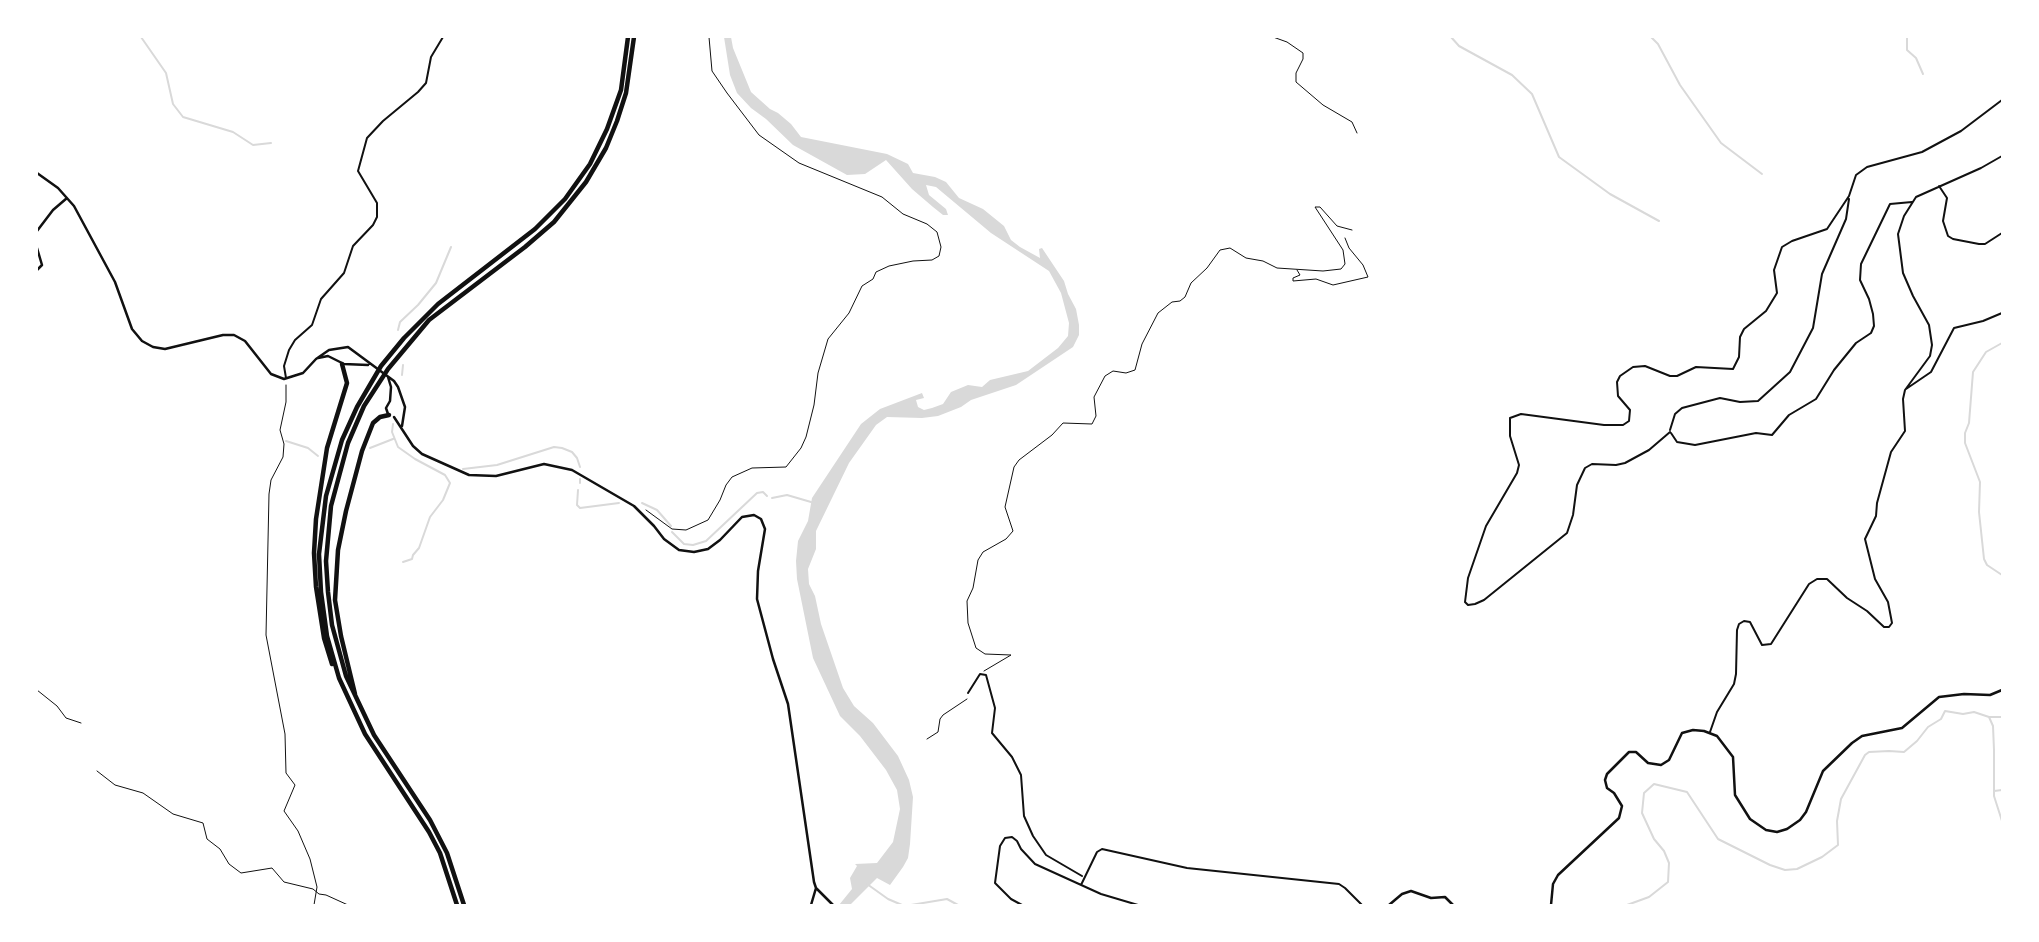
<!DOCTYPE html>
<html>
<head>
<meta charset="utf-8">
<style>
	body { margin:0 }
	#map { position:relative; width:2039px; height:942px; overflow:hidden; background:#fff; font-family:Barlow,sans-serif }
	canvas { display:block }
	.frame { position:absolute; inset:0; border:38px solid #fff; pointer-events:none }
</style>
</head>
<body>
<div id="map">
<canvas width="2039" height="942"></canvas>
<div class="frame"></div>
</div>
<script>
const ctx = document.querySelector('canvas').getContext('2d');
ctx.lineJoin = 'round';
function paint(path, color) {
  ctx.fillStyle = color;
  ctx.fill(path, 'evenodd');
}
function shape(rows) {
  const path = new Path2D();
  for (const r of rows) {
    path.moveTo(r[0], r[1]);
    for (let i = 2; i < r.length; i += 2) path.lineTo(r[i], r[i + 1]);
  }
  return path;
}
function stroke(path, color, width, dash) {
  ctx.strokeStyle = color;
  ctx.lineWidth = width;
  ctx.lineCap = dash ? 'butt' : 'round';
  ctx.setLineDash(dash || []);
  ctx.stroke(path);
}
const water = shape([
	[724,37,731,37,733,48,751,92,770,109,778,113,791,124,801,137,887,154,908,164,913,173,935,177,946,182,959,198,983,209,1004,226,1011,240,1020,247,1040,258,1039,249,1042,248,1064,281,1068,294,1076,309,1079,325,1079,335,1073,347,1016,385,971,400,961,407,938,416,922,418,887,417,876,425,849,463,816,531,816,549,808,569,809,584,815,596,821,624,843,688,854,706,873,723,898,756,909,780,913,797,910,844,908,858,903,867,890,885,877,878,850,905,839,905,852,889,850,878,857,866,855,864,877,863,893,842,900,809,897,790,886,770,860,736,840,716,813,658,797,579,796,561,798,541,808,521,812,498,861,424,880,409,922,393,924,398,916,400,918,407,924,410,932,408,943,404,951,392,968,385,982,387,990,380,1028,371,1058,348,1068,336,1069,323,1061,293,1049,271,991,233,936,187,926,185,929,195,946,209,948,215,943,215,933,207,912,189,886,160,865,174,847,175,793,145,766,119,751,108,737,93,730,75]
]);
const stream = shape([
	[141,37,166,73,173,104,183,117,233,132,253,145,271,143],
	[1451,37,1459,46,1512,75,1532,94,1559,157,1610,194,1659,221],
	[1651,37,1658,44,1680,85,1721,143,1762,174],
	[1907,37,1907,50,1916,58,1923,74],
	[398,330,400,322,418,305,436,283,451,247],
	[2002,343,1986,352,1973,372,1969,423,1965,433,1965,443,1980,482,1979,512,1984,559,1987,565,2002,575],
	[402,375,403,365],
	[393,424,392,432,398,447,415,459,445,475,450,483,443,500,430,517,419,548,413,555,412,559,403,562],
	[286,441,308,448,318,456],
	[370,448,393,439],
	[463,469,497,465,554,447,562,448,572,452,577,458,580,467],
	[580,483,580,479],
	[578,490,577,505,580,508,619,503],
	[772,498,787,495,811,502],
	[642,503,657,510,671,526],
	[672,532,684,544,693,545,706,541,757,493,763,492,767,496],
	[1989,717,1993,726,1994,750,1994,796,2002,821],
	[1994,791,2002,790],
	[867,884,888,899,902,905],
	[911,905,947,899,958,905],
	[1627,905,1649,897,1668,882,1669,863,1664,851,1654,839,1642,813,1644,793,1654,784,1687,792,1718,839,1770,865,1785,870,1797,869,1822,857,1838,845,1837,821,1841,799,1865,755,1869,752,1889,751,1904,752,1917,741,1928,727,1941,719,1945,711,1963,714,1974,712,1989,717,2002,717]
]);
const path = shape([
	[1273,37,1287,42,1303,53,1303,59,1296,73,1296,82,1323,105,1352,122,1357,133],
	[1297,270,1300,275,1293,278,1293,281,1316,279,1333,285,1368,277,1363,265,1349,248,1345,238],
	[286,385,286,402,280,430,284,444,283,457,271,480,269,494,266,635,285,734,286,773,295,785,284,811,298,831,310,859,317,887,314,905],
	[646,510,672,529,686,530,708,520,720,500,726,485,732,477,752,468,786,467,801,448,806,437,814,405,818,373,828,339,849,313,862,286,873,279,876,272,889,266,913,261,932,260,939,256,941,247,937,232,927,224,903,214,882,197,799,163,759,135,727,93,712,71,709,37],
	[984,671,1011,655,985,654,976,648,968,623,967,601,973,588,978,560,983,552,1006,539,1013,531,1005,507,1014,467,1019,460,1052,435,1063,423,1092,424,1096,416,1094,397,1105,376,1113,371,1126,373,1135,370,1142,344,1158,313,1172,302,1180,301,1185,297,1191,283,1207,268,1220,250,1230,248,1246,258,1263,261,1277,268,1323,271,1341,269,1345,264,1343,250,1315,207,1320,207,1337,226,1352,230],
	[37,690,57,706,66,718,81,723],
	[927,739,938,732,940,719,943,715,967,699],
	[97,771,115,785,143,793,173,814,203,823,207,839,220,849,229,864,241,873,272,868,284,882,313,889,319,894,326,895,348,905]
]);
const minor = shape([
	[1939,186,1947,198,1943,221,1948,236,1953,239,1979,244,1985,244,2002,233],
	[286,378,284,366,289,350,295,340,312,325,321,299,344,273,353,246,373,225,377,217,377,203,358,171,367,138,383,121,418,92,426,83,431,57,443,37],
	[1906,389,1931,372,1954,328,1983,321,2002,313],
	[1670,430,1675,414,1682,408,1720,398,1740,402,1758,401,1790,372,1813,328,1822,274,1846,219,1849,199],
	[1670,432,1649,450,1625,463,1616,465,1592,464,1585,468,1577,485,1573,515,1567,533,1484,600,1475,604,1468,605,1465,602,1468,578,1486,526,1517,473,1519,465,1510,436,1510,418,1521,414,1604,425,1623,425,1629,421,1630,410,1618,396,1617,382,1620,376,1633,367,1645,366,1670,376,1677,376,1696,367,1733,369,1739,357,1740,337,1744,329,1766,311,1777,293,1774,270,1782,247,1792,241,1827,229,1849,196,1856,175,1867,167,1922,152,1961,131,2002,100],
	[1671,433,1677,442,1695,445,1756,433,1772,435,1789,415,1816,399,1834,370,1856,343,1871,333,1874,326,1873,314,1869,299,1860,280,1861,264,1890,204,1912,202],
	[968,693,980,674,986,675,995,708,992,733,1012,757,1021,775,1024,816,1033,836,1046,855,1082,876],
	[1710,732,1717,712,1734,684,1736,674,1737,630,1739,624,1744,621,1750,622,1762,645,1771,644,1809,584,1817,579,1827,579,1847,598,1867,611,1884,627,1889,627,1892,623,1888,602,1875,579,1865,539,1876,516,1877,503,1891,452,1905,431,1903,399,1905,390,1930,356,1932,345,1929,325,1913,296,1903,273,1898,234,1904,216,1916,197,1981,168,2002,156],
	[1081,885,1097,852,1102,849,1187,868,1339,884,1345,888,1362,905],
	[1022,905,1011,899,995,883,1000,846,1005,838,1012,837,1017,841,1021,849,1035,864,1101,894,1138,905]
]);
const tertiary = shape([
	[37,173,58,188,74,206,115,282,132,329,142,341,153,347,165,349,223,335,234,335,245,341,271,374,284,379,303,373,316,359,329,350,348,347,394,381,398,387,405,407,402,426],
	[37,231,53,210,67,198],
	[37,248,42,265,37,270],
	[318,358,328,356,344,364,368,365],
	[388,414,386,408,390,401,391,387,388,377],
	[394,417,413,446,422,454,469,475,496,476,544,464,572,470,634,506,654,526,664,539,679,550,694,552,708,549,720,540,742,517,754,515,761,519,765,529,758,571,757,599,773,659,788,704,814,882,816,888,833,905],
	[811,905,816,888],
	[1389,905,1402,894,1411,891,1431,898,1445,897,1453,905],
	[1551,905,1553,884,1558,875,1619,818,1622,806,1614,793,1607,788,1605,780,1607,774,1629,752,1636,752,1648,763,1661,765,1669,760,1682,733,1693,730,1704,731,1717,736,1733,757,1735,795,1750,819,1766,830,1777,832,1787,829,1800,820,1806,812,1823,771,1852,743,1862,736,1902,728,1939,697,1964,694,1990,695,2002,690]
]);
const motorway = shape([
	[332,664,324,638,316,587,314,553,316,519,327,448,347,383,342,364],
	[355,694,341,636,335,600,338,550,346,511,362,451,373,423,380,417,389,415],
	[457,905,440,853,429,832,365,734,339,678,327,636,321,592,319,554,326,496,342,440,357,407,381,366,404,338,438,304,535,229,565,199,590,164,607,129,621,90,628,37],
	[464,905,447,853,430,820,374,735,346,676,332,625,328,592,326,561,331,506,348,443,364,406,388,369,429,320,525,247,554,222,586,182,606,148,617,121,626,93,634,37]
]);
paint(water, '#d9d9d9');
stroke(stream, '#d9d9d9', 2);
stroke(path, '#111', 1);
stroke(minor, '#111', 2);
stroke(tertiary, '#111', 2.5);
stroke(motorway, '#111', 4.5);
</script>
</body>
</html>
